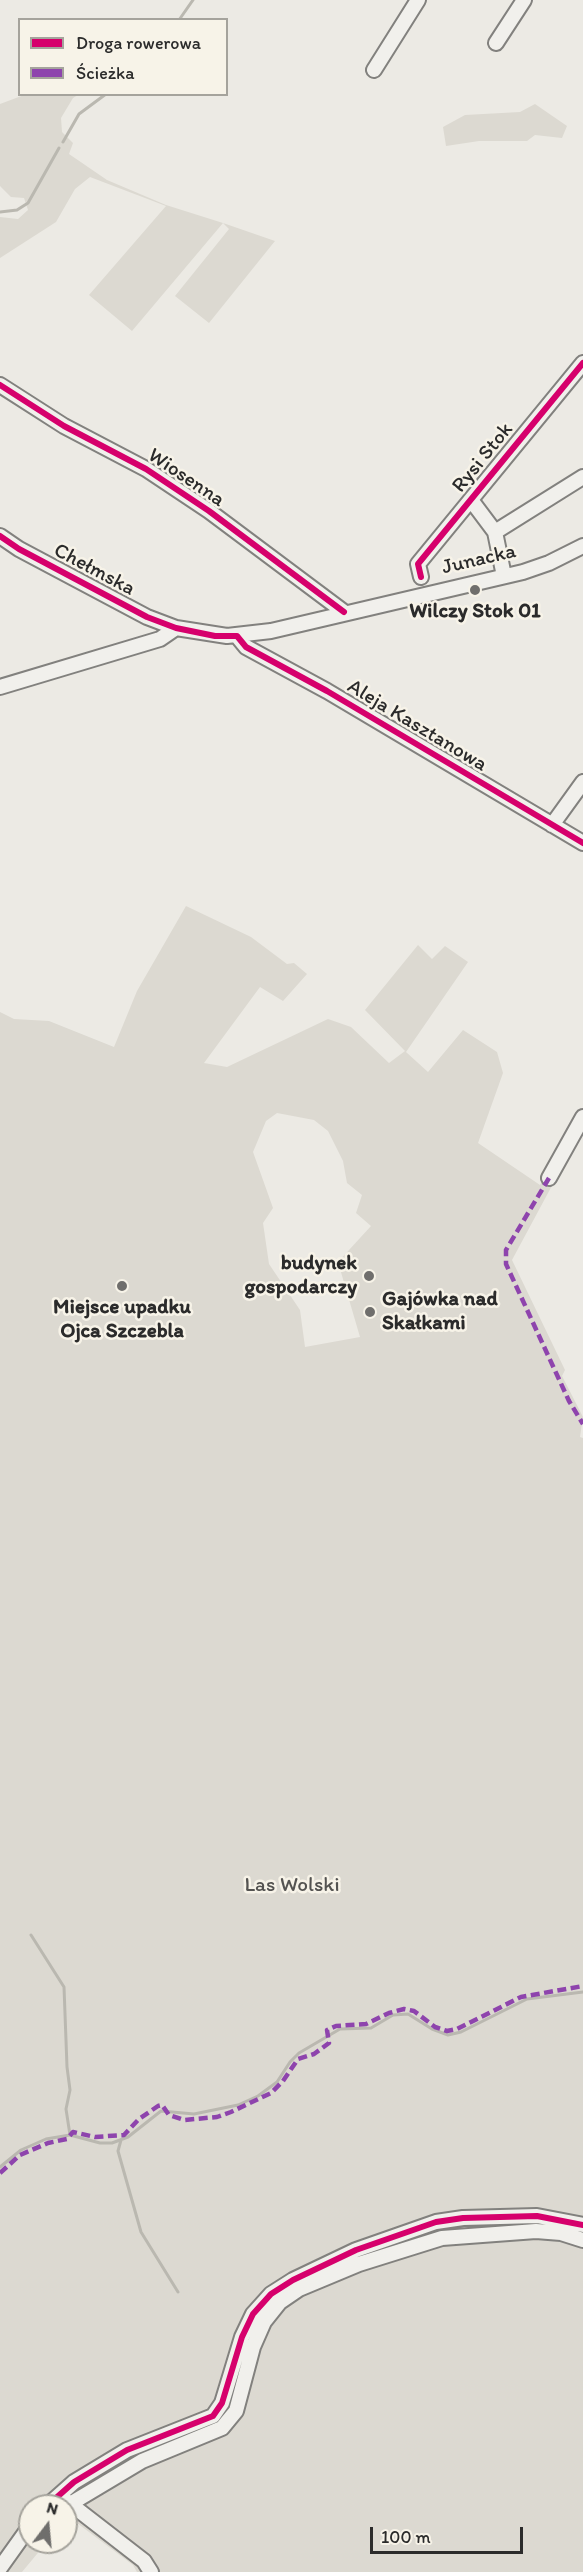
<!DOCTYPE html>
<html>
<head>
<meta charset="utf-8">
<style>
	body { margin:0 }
	#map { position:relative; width:583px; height:2572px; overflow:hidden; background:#eceae4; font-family:Itim,sans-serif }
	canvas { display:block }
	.legend { position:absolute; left:18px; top:18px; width:210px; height:78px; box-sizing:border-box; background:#f7f3e8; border:2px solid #a5a39c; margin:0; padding:8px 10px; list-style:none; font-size:18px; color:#2b2b2b }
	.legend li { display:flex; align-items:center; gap:12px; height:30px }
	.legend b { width:30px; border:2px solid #a5a39c }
	.north { position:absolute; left:18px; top:2494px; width:60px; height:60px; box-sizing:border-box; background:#f7f3e8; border:2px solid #a5a39c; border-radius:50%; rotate:16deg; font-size:16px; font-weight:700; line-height:24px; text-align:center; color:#2b2b2b }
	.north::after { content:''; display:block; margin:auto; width:21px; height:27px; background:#6f6e6c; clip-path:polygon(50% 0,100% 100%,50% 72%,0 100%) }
	.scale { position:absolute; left:370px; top:2527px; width:153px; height:27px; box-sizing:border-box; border:3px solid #2b2b2b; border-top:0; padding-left:8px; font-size:18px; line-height:21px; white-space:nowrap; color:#2b2b2b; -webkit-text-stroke:4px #f7f3e8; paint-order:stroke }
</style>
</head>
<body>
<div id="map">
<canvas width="583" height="2572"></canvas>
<ul class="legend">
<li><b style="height:8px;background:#d6006c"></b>Droga rowerowa</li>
<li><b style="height:8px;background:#8e44ad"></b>Ścieżka</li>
</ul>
<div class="north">N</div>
<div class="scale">100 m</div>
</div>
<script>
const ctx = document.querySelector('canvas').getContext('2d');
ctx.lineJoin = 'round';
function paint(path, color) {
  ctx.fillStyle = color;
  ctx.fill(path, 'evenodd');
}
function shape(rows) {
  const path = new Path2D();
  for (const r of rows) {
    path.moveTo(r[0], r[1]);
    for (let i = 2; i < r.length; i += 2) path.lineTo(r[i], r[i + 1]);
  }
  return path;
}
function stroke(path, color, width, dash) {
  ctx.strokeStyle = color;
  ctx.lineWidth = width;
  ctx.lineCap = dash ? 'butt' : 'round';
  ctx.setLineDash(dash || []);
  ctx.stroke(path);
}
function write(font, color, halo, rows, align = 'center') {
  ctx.font = font + ' Itim,sans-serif';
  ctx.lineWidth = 5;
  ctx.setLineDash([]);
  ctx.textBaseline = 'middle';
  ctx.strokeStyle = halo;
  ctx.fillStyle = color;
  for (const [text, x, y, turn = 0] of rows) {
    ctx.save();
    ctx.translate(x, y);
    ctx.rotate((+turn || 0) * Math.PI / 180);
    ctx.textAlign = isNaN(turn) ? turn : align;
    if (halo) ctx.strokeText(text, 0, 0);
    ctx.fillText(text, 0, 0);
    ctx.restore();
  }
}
const green = shape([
	[24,95,78,95,73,98,61,118,62,132,73,143,69,154,107,180,166,205,223,223,275,241,209,323,175,296,229,229,223,223,132,331,89,295,166,206,90,177,75,189,56,222,0,258,0,217,18,219,28,210,24,198,11,197,0,186,0,104],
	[535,104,567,126,562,138,535,135,527,141,479,141,446,146,443,127,465,115,520,112],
	[186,906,251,937,287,964,294,963,307,974,283,1001,260,987,204,1063,227,1067,328,1019,351,1027,389,1063,405,1051,365,1010,418,945,432,959,445,946,468,962,406,1052,428,1072,463,1030,497,1052,503,1073,478,1143,540,1185,547,1172,555,1180,512,1260,565,1370,562,1376,583,1417,580,1437,583,1438,583,2572,137,2572,133,2565,69,2517,66,2520,66,2506,30,2506,30,2542,47,2542,22,2572,0,2572,0,1012,14,1019,49,1021,114,1047,137,991],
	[277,1113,314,1120,328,1131,343,1161,347,1183,362,1195,356,1213,371,1226,338,1262,360,1337,305,1347,300,1310,269,1264,263,1223,273,1208,253,1152,266,1121]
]);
const stream = shape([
	[179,20,193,0],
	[63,142,79,114,106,94],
	[0,212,17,210,28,203,59,148],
	[31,1935,64,1987,67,2067,70,2090,66,2109,70,2135],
	[121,2140,118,2151,141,2232,178,2292],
	[0,2167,21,2150,46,2139,70,2135,100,2143,112,2143,128,2137,161,2111,194,2114,238,2105,258,2096,277,2082,290,2062,299,2053,340,2029,371,2028,393,2015,408,2014,432,2029,448,2035,461,2032,527,1999,583,1992]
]);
const minor = shape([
	[496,43,524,0],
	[374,70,418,0],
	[0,385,64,426,146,469,209,511,344,612],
	[471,500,495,532,504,576],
	[495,532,583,477],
	[0,536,19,549,147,617,176,628,227,636,271,631,523,572,549,563,583,546],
	[421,577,418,564,583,363],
	[237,636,246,647,327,691,583,843],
	[0,687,160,639,176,628],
	[552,825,583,782],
	[549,1178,583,1117],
	[64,2499,144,2561,151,2572],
	[70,2504,142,2461,222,2428,236,2411,253,2347,264,2322,280,2302,299,2289,359,2264,442,2238,536,2231,561,2233,583,2240],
	[47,2506,74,2482,127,2450,213,2416,222,2403,242,2337,253,2314,271,2294,293,2280,356,2250,436,2222,463,2218,537,2216,583,2225],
	[0,2568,30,2526]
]);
const quiet = shape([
	[549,1178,506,1250,506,1264,569,1401,583,1424],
	[0,2173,20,2155,48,2143,67,2139,73,2132,95,2137,124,2135,139,2119,158,2106,162,2105,169,2115,184,2120,217,2117,231,2112,271,2093,283,2081,298,2059,314,2054,329,2043,327,2030,336,2026,366,2024,389,2013,404,2009,414,2011,435,2027,447,2031,457,2029,521,1997,583,1986]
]);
const cycleway = shape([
	[0,385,64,426,146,469,209,511,344,612],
	[0,536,19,549,147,617,176,628,215,636,237,636,246,647,327,691,583,843],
	[421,577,418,564,583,363],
	[47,2506,74,2482,127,2450,213,2416,222,2403,242,2337,253,2314,271,2294,293,2280,356,2250,436,2222,463,2218,537,2216,583,2225]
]);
const markers = [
	[475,590,6,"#6f6e6c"],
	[369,1276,6,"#6f6e6c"],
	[122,1286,6,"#6f6e6c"],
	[370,1312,6,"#6f6e6c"]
];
const streetNames = [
	["Rysi Stok",483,458,-51],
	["Wiosenna",186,478,34],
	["Junacka",479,560,-13],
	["Chełmska",94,570,28],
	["Aleja Kasztanowa",417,726,31]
];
const poiNames = [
	["Wilczy Stok 01",475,612],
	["budynek",357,1264,"right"],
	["gospodarczy",357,1288,"right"],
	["Gajówka nad",382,1300,"left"],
	["Skałkami",382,1324,"left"],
	["Miejsce upadku",122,1308],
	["Ojca Szczebla",122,1332]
];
const parkNames = [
	["Las Wolski",292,1886]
];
paint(green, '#dcd9d1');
stroke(stream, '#bab8b0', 3);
stroke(minor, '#82817e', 18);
stroke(minor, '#f1f0ec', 14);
stroke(quiet, '#8e44ad', 4.5, [9, 4.5]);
stroke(cycleway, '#d6006c', 6);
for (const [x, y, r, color] of markers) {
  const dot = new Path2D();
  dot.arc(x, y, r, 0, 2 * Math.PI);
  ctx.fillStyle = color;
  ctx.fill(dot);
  stroke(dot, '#f7f3e8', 2);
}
write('21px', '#2b2b2b', '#f7f3e8', streetNames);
write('bold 21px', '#2b2b2b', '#f7f3e8', poiNames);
write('21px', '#545351', '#f7f3e8', parkNames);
</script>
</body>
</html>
